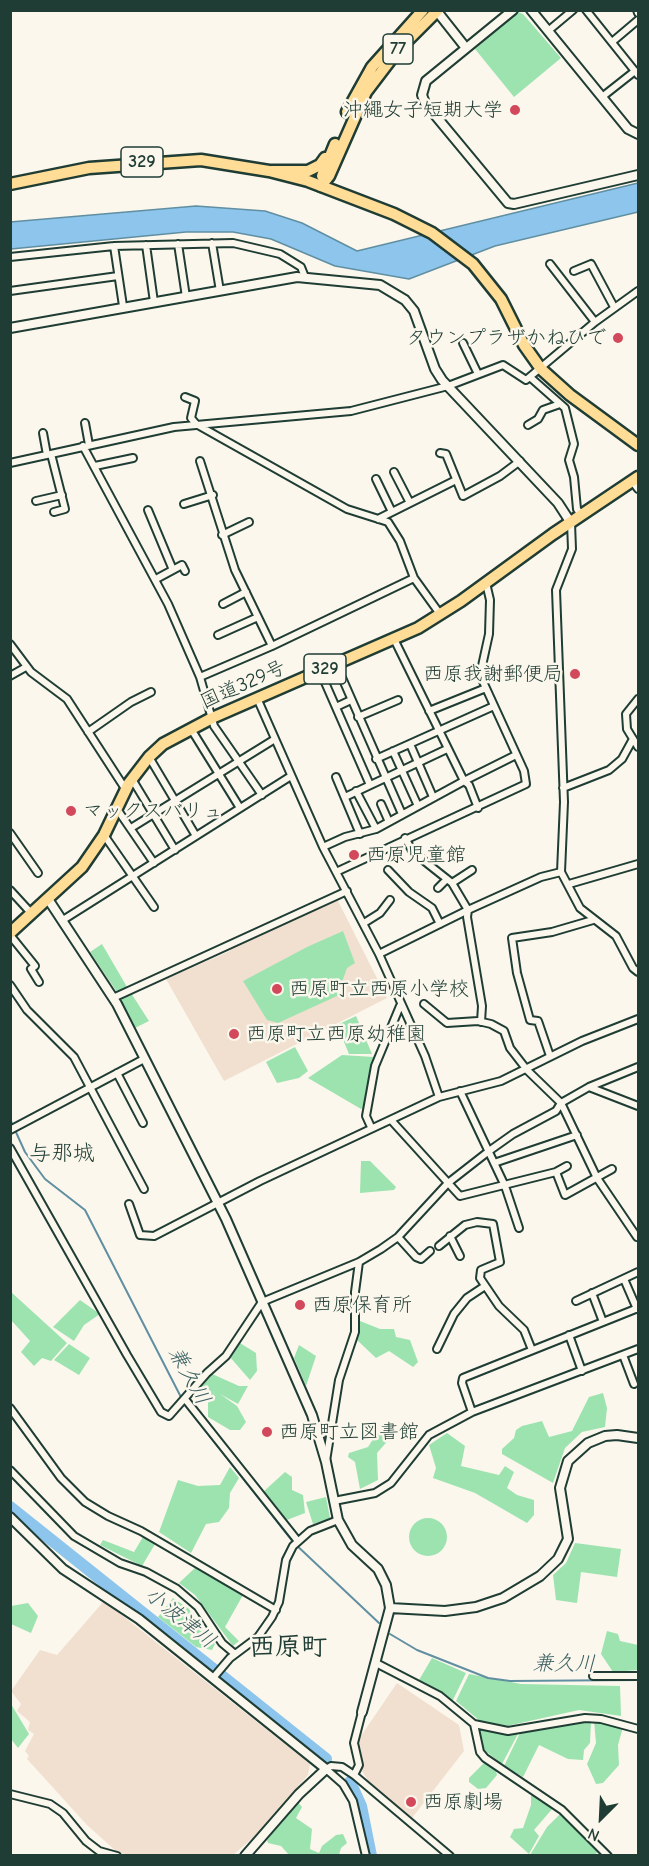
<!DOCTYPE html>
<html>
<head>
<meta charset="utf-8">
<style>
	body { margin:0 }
	#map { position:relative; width:649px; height:1866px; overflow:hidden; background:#fbf7ec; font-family:"Comic Neue",sans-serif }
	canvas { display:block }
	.frame { position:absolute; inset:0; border:12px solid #1f3d34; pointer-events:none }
	.north { position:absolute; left:571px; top:1788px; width:60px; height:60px; -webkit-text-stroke:4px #fbf7ec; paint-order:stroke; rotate:204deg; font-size:16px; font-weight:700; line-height:24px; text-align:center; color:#1f3d34 }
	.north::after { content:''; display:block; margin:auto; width:21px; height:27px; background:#1f3d34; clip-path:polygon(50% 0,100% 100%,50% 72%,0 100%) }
</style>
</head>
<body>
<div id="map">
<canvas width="649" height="1866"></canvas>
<div class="frame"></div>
<div class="north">N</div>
</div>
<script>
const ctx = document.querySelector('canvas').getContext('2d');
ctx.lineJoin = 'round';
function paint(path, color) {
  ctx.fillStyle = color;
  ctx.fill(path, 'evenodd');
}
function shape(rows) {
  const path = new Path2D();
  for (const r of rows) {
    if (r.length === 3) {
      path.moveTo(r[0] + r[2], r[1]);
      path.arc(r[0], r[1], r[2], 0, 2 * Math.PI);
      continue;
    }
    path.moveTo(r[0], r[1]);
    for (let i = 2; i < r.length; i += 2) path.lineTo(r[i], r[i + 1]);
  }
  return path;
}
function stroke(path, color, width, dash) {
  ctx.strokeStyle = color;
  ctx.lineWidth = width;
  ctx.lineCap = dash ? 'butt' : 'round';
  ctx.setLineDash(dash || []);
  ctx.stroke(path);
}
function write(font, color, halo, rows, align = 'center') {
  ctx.font = font + ' "Comic Neue","Klee One",sans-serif';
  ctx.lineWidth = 5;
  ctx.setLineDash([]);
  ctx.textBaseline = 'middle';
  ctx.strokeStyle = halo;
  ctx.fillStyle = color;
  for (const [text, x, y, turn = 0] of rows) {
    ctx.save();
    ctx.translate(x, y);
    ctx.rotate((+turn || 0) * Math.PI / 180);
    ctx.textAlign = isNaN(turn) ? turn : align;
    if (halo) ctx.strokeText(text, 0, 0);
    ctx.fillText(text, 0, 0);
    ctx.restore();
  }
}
const built = shape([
	[337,899,387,998,224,1081,166,979,230,951,232,946],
	[104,1601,310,1764,308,1775,255,1836,233,1855,133,1856,117,1852,87,1825,27,1759,29,1756,25,1751,34,1734,28,1730,30,1722,17,1711,21,1704,11,1691,40,1650,57,1655],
	[397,1683,459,1725,464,1751,412,1818,372,1787,350,1752]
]);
const green = shape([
	[518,12,523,14,561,58,514,97,475,49],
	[343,931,355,963,347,968,337,996,278,1023,267,1020,243,981,307,947],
	[102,944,127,987,117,992,90,952],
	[131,993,149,1021,133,1029,122,1006,121,998],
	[356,1016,372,1054,349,1054,337,1025],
	[295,1047,308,1071,299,1078,277,1083,266,1062],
	[342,1055,374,1057,365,1107,361,1109,308,1078],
	[361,1161,370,1161,396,1187,394,1190,360,1193],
	[11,1292,67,1343,51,1361,42,1358,34,1366,21,1352,30,1341,11,1320],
	[80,1300,100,1314,84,1325,74,1341,53,1327],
	[360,1321,380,1329,394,1329,396,1337,410,1340,418,1362,413,1367,389,1351,376,1358,357,1340],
	[240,1343,256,1353,257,1371,250,1380,229,1356],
	[69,1344,90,1358,79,1375,54,1360],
	[299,1345,316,1356,306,1386,294,1358],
	[210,1373,239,1386,248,1386,238,1404,220,1394,237,1406,246,1422,240,1430,230,1430,208,1417,208,1401,216,1391,209,1399,197,1387],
	[603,1393,607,1408,605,1427,582,1432,565,1448,553,1483,502,1454,502,1449,514,1438,516,1430,522,1426,542,1421,549,1437,572,1431,589,1397],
	[379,1430,392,1436,377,1453,378,1480,360,1489,355,1462,348,1457,349,1453,368,1447],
	[447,1433,465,1446,461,1466,499,1475,505,1466,514,1472,507,1488,517,1495,534,1500,534,1515,527,1523,475,1493,433,1478,436,1468,429,1445],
	[230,1467,239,1478,230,1493,229,1508,219,1522,206,1524,191,1553,159,1532,178,1480,198,1486,220,1485],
	[285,1472,292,1477,292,1490,303,1495,305,1513,287,1520,263,1492],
	[326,1497,330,1518,313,1524,306,1502],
	[428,1537,19],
	[143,1537,155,1544,142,1566,100,1545,103,1540,134,1552],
	[575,1543,621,1549,617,1577,581,1572,577,1603,556,1600,553,1575,566,1563],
	[196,1567,243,1595,225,1627,239,1641,233,1646,195,1595,179,1583],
	[173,1598,189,1609,200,1630,215,1644,212,1650,196,1647,158,1617],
	[28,1603,38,1616,31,1633,11,1624,11,1606],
	[607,1631,618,1634,620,1641,638,1645,638,1670,613,1672,601,1654],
	[432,1658,466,1673,452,1702,419,1680],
	[469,1674,521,1684,620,1686,621,1716,579,1710,507,1726,480,1721,456,1701],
	[11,1704,29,1734,18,1748,11,1739],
	[585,1720,591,1721,590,1743,584,1750,583,1760,568,1759,539,1745,523,1777,504,1766,520,1733],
	[594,1721,623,1727,618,1745,619,1765,603,1783,596,1784,587,1764,596,1743],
	[481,1729,508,1734,519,1732,502,1764,484,1750,477,1730],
	[485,1762,496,1771,497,1775,486,1788,478,1789,469,1782,469,1778],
	[531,1790,553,1808,534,1830,539,1836,529,1854,510,1837,514,1829,523,1828,531,1805],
	[297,1801,302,1807,296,1818,312,1829,310,1849,319,1853,322,1846,336,1835,343,1834,347,1843,341,1848,339,1855,289,1855,281,1846,268,1843,267,1840],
	[560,1814,598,1852,594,1855,530,1855,547,1827]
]);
const water = shape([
	[638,183,638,212,495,246,409,279,335,266,271,239,233,232,186,232,11,249,10,222,196,206,265,211,302,223,357,251,638,183]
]);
const stream = shape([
	[10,1119,25,1152,45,1179,85,1210,185,1405,293,1542,379,1623],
	[390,1634,417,1650,488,1678,510,1681,638,1680]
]);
const river = shape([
	[10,1507,326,1759],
	[350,1782,361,1806,371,1856]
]);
const minor = shape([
	[586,10,638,75],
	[637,10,638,13],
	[548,31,573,10],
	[612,42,638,20],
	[602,97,635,71],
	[212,243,220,291],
	[178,244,186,297],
	[146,245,154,302],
	[114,246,123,306],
	[10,257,114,246,233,243,280,254,301,267,305,277],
	[550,264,595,322],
	[574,271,591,264,614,307],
	[10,291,118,276],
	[463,343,478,374],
	[531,378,565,408,574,444,569,460,574,477,577,509,581,515],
	[185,397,195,401,191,418,196,424,347,509,388,522,400,541,414,578,440,614],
	[85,423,89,445],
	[528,425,538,419,543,410,560,404],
	[43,433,47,455],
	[83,446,168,604,200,677,214,726,262,795],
	[440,453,446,454,463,496,500,476,520,461],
	[51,454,65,509,54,512],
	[10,463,174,427,351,411,448,386,503,365,526,380,595,322,638,291],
	[95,466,133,458],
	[394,472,410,503],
	[376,479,392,512],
	[632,481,638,489],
	[36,501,62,495],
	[184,504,213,495],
	[148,510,173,570],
	[378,519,456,480],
	[571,523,572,549,556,590,564,802,561,872,580,908,616,936,633,968,638,972],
	[222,535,249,522],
	[156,579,182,565,185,571],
	[223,604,246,592],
	[218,635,258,617],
	[10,644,31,672,67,699,126,790],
	[272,646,414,578],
	[336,664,402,814],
	[320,671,370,785],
	[10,676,26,667],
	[200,677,272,646,235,570,200,461],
	[257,698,323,847,379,954,425,1056,439,1097],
	[638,699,626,714,627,729,638,747],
	[336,707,351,700],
	[429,711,486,688],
	[358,717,398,700],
	[191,729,240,808],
	[88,732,131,702,151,692],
	[410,744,433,797],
	[393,751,418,806],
	[149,757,196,836],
	[376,759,494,706],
	[336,777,360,834],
	[132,779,175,850],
	[563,788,609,770,622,759,633,739],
	[356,791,376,829],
	[345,797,447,749],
	[381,804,389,822],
	[478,808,469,785,464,781,516,755],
	[117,809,154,863],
	[131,828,275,739],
	[10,833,38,873],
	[104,835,154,907],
	[405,838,413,852,452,883,468,910,467,917,482,1006,481,1022],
	[323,847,345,837,376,829,464,781,394,639],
	[388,870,409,892,432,908,440,924],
	[336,872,526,784,524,771,480,675,489,634,490,600,486,583],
	[452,883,472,870],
	[569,884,638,864],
	[438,888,447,879],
	[10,890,32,914],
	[63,920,291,776],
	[364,923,380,913,390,900],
	[10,935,35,966,31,969,39,982],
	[379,954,468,910,541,877,561,872],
	[10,985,27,1010,74,1057,144,1189],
	[113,998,347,891],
	[424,1004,447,1023,478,1021,491,1024,504,1031,510,1048,527,1070,561,1103,597,1178,637,1237],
	[550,1056,538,1021,530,1020,517,973,512,938,552,932,593,920],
	[117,1073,143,1123],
	[589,1087,638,1106],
	[460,1091,505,1186,519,1228],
	[391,1120,460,1196,556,1172,567,1166],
	[371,1127,366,1116,375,1066,400,1006],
	[10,1130,144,1059],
	[10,1148,127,1355,161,1412,169,1416,207,1373,226,1356,262,1302,359,1262,381,1249,398,1237,448,1183,489,1151,513,1134,556,1111,561,1103,589,1087,638,1067],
	[494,1163,577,1135],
	[556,1172,565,1195,612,1169],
	[129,1204,140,1235,154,1236,260,1181,439,1097,501,1081,582,1041,638,1019],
	[450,1236,460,1256],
	[398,1237,416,1257,421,1259,430,1251],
	[439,1246,465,1225,477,1222,493,1224,500,1262,481,1270,480,1278,499,1306,524,1330,532,1350],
	[624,1279,637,1309],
	[592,1293,603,1322],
	[576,1301,638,1272],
	[569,1335,582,1371],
	[437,1349,454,1314,467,1298,485,1286],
	[623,1355,634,1384],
	[185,1399,297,1540],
	[10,1408,61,1478,85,1502,108,1516,141,1531,276,1610],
	[472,1412,462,1383,463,1378,638,1308],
	[326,1461,339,1380,355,1332,355,1292,359,1262],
	[10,1470,74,1536,120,1563,146,1572,177,1589,198,1607,222,1643,235,1654],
	[334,1501,375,1493,391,1483,429,1435,472,1412,638,1349],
	[376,1663,440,1696,474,1724,508,1731,585,1718,601,1719,638,1729],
	[593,1676,638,1676],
	[213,1678,230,1658,258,1637,272,1617,279,1602,286,1560,293,1546,310,1531,338,1520],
	[474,1724,480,1752,485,1758,562,1810,608,1856],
	[354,1775,359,1765,354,1743,362,1712],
	[10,1794,50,1804,63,1813,86,1841,99,1851,117,1856],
	[366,1856,353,1801,343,1784,326,1769,331,1766,342,1767,354,1775,450,1856]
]);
const tertiary = shape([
	[436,10,466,48],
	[513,10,426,81,422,95,425,103,508,203,514,204,638,175],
	[531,10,628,129,638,134],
	[10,328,297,277,380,285,405,300,414,311,435,369,442,380,558,503,571,523],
	[48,899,117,1004,226,1219,312,1415,326,1462,338,1520,352,1545,378,1569,386,1585,390,1608,362,1712],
	[10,1517,63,1569,139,1619,326,1769,299,1794,245,1856],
	[390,1608,445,1611,476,1607,503,1598,540,1576,558,1559,568,1539,560,1488,568,1461,588,1443,605,1436,617,1435,638,1438]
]);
const primary = shape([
	[347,112,372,67,423,10],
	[272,171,308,171,320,165,325,158],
	[322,176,335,144],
	[321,186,329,176,366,92,398,50,438,10]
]);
const trunk = shape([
	[10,184,89,168,201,160,269,171,308,181,394,214,432,233,473,264,501,299,524,345,541,369,570,395,638,445],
	[10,933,82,867,104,835,129,783,149,757,163,744,212,718,418,628,461,601,553,534,638,477]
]);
const markers = [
	[515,110,6,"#d1495b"],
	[618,338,6,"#d1495b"],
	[575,674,6,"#d1495b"],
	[71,811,6,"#d1495b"],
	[354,855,6,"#d1495b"],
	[277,989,6,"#d1495b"],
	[234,1034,6,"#d1495b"],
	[300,1305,6,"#d1495b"],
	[267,1432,6,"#d1495b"],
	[411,1802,6,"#d1495b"]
];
const shields = [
	[398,49,30],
	[142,162,42],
	[325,669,42]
];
const shieldNames = [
	["77",398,49],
	["329",142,162],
	["329",325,669]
];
const poiNames = [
	["沖繩女子短期大学",503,110,"right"],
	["タウンプラザかねひで",606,338,"right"],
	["西原我謝郵便局",563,674,"right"],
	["マックスバリュ",83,811],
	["西原児童館",366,855],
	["西原町立西原小学校",289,989],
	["西原町立西原幼稚園",246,1034],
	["西原保育所",312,1305],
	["西原町立図書館",279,1432],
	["西原劇場",423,1802]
];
const streetNames = [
	["国道329号",243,685,-24]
];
const waterNames = [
	["兼久川",189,1376,61],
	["小波津川",180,1618,39],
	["兼久川",564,1664,1]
];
const quarterNames = [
	["与那城",62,1154]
];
const districtNames = [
	["西原町",288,1648]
];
paint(built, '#f1e0cf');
paint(green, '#9de3b0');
paint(water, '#8dc5ec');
stroke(water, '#618fa2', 1.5);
stroke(stream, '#618fa2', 2);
stroke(river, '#8dc5ec', 12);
stroke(minor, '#1f3d34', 10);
stroke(tertiary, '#1f3d34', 12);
stroke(primary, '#1f3d34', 15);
stroke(trunk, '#1f3d34', 15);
stroke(minor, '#fbf7ec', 6);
stroke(tertiary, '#fbf7ec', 8);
stroke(primary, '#ffdd96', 10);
stroke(trunk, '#ffdd96', 10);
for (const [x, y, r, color] of markers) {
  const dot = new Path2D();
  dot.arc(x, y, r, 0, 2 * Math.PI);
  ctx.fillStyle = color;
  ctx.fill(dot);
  stroke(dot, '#fbf7ec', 2);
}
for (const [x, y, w] of shields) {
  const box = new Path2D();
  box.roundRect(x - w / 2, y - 15, w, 30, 4.5);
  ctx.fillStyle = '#fbf7ec';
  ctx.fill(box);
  stroke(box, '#1f3d34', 1.5);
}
write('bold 18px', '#1f3d34', null, shieldNames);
write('20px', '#1f3d34', '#fbf7ec', poiNames, 'left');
write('20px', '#1f3d34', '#fbf7ec', streetNames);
write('italic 21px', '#3a5f62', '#fbf7ec', waterNames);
write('22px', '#1f3d34', '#fbf7ec', quarterNames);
write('bold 26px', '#1f3d34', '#fbf7ec', districtNames);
</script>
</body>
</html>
